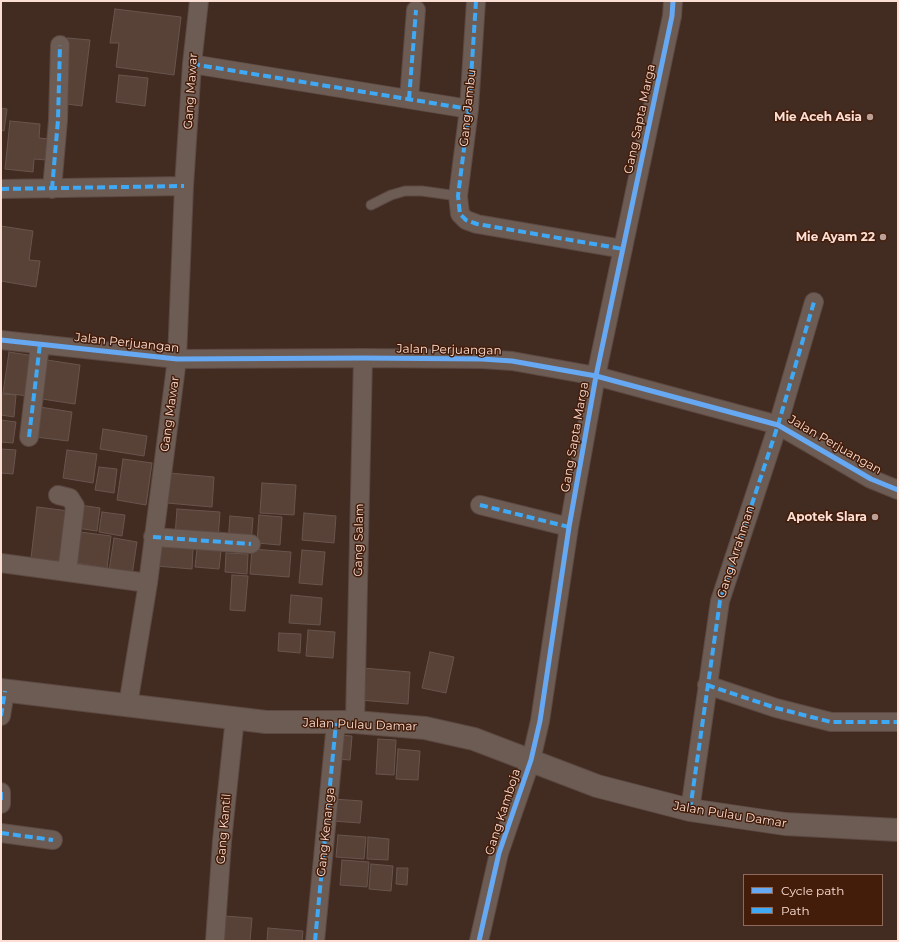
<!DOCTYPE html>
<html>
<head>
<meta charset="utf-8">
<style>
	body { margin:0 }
	#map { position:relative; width:899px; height:942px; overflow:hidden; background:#422c22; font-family:Montserrat,sans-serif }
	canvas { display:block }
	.frame { position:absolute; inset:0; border:2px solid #fbdfd4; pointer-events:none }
	.legend { position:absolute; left:743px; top:874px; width:140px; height:52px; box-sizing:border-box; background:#441c0a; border:1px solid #8d6a5b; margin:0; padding:5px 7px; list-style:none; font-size:12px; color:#fbdfd4 }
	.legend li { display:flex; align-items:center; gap:8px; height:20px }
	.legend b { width:20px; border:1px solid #8d6a5b }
</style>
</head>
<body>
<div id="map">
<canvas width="899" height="942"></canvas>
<div class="frame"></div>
<ul class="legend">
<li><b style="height:5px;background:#66a8f1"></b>Cycle path</li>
<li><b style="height:5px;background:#3fa9f5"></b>Path</li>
</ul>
</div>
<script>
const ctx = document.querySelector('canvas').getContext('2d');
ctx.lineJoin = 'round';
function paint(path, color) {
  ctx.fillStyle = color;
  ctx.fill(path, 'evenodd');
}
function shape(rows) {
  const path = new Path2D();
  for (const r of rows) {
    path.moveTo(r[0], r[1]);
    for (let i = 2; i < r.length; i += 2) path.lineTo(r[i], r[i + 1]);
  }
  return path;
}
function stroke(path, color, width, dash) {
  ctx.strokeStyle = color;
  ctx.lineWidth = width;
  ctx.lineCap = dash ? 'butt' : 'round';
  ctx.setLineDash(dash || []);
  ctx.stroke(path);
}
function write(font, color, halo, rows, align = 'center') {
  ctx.font = font + ' Montserrat,sans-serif';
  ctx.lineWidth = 3;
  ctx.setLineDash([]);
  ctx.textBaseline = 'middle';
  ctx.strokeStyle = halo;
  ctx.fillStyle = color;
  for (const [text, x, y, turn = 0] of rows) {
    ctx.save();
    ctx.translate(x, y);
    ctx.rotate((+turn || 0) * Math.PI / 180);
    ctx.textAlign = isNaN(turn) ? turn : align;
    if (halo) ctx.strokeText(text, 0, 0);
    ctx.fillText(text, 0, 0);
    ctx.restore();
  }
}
const building = shape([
	[115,9,181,17,174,75,116,67,119,43,110,43,115,9],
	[68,38,90,40,82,106,59,103,68,38],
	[119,75,148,78,145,106,116,102,119,75],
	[1,108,7,109,4,131,1,130,1,108],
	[10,121,40,124,39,138,49,139,47,160,34,159,33,172,5,169,10,121],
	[1,226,33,231,29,260,40,261,36,287,1,281,1,226],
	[9,352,34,356,28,396,3,393,9,352],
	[47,360,80,365,75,404,42,399,47,360],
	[1,394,16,395,14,417,1,415,1,394],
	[40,407,72,412,68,441,36,437,40,407],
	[1,420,16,422,13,443,1,442,1,420],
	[103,429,147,436,144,456,100,449,103,429],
	[1,449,16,450,13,474,1,473,1,449],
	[67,450,97,454,93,483,63,478,67,450],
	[123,459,152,463,146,505,117,500,123,459],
	[99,467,117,469,114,493,95,490,99,467],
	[169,473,214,477,212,507,167,503,169,473],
	[262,483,296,485,294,515,260,513,262,483],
	[80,505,100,508,97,531,77,528,80,505],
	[37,507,69,511,63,562,31,558,37,507],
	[177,509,220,512,218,540,175,536,177,509],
	[102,512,125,515,122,536,99,532,102,512],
	[304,513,336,516,334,543,302,540,304,513],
	[259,515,282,517,280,545,257,543,259,515],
	[230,516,253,518,251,544,228,542,230,516],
	[80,532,111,536,107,568,76,563,80,532],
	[114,538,137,542,132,575,109,571,114,538],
	[158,546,193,549,192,569,156,566,158,546],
	[197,549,221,551,219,569,195,567,197,549],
	[252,549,291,552,289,577,250,574,252,549],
	[302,550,325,552,322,585,299,583,302,550],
	[226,553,248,554,247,574,225,572,226,553],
	[232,575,248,576,245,611,230,610,232,575],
	[291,595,322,598,320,625,289,623,291,595],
	[308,630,335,632,333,658,306,656,308,630],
	[279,633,301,634,300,653,278,651,279,633],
	[430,652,454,657,446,693,422,688,430,652],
	[363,668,410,672,408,704,360,700,363,668],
	[337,735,352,736,350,760,336,759,337,735],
	[378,739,396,740,394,775,376,774,378,739],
	[398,749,420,751,418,780,396,779,398,749],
	[333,799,362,801,360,823,332,821,333,799],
	[338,835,366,837,364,859,336,857,338,835],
	[368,837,389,839,388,860,367,859,368,837],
	[342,860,369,862,367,887,340,885,342,860],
	[371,864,393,866,391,891,369,889,371,864],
	[397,868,408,868,407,885,396,884,397,868],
	[224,916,252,918,250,941,222,941,224,916],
	[268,928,303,931,302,941,267,941,268,928]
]);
const service = shape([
	[371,205,391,195,405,191,422,191,458,196]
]);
const minor = shape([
	[476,1,469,109,458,196,460,214,466,220,477,224,623,249],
	[192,64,469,109],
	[409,99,416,10],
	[1,189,184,186],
	[52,189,58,120,60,45],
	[1,340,177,359,363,358,482,359,512,361,596,376,778,425,871,479,898,490],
	[29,437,40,344],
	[58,495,70,498,75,506,67,572],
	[480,505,569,527],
	[153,537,251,544],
	[1,563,148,583],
	[707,685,776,708,831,722,898,722],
	[128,705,148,583,177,359,184,186,192,64,199,1],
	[1,716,5,691],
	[355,722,363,358],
	[1,792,1,804],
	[690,810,720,601,778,425,814,302],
	[1,833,53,840],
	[215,941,222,841,235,717],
	[315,941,336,723],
	[479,941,499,853,531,760,540,721,569,527,596,376,672,16,673,1]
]);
const tertiary = shape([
	[1,690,266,722,355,722,425,728,474,739,597,786,690,810,785,824,898,830]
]);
const quiet = shape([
	[476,1,469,109,458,196,460,214,466,220,477,224,623,249],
	[192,64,469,109],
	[409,99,416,10],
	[1,189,184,186],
	[52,189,58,120,60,45],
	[29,437,40,344],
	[480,505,569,527],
	[153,537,251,544],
	[707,685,776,708,831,722,898,722],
	[1,716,5,691],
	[1,792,1,804],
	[690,810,720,601,778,425,814,302],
	[1,833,53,840],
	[315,941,336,723]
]);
const cycleway = shape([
	[1,340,177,359,363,358,482,359,512,361,596,376,778,425,871,479,898,490],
	[479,941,499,853,531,760,540,721,569,527,596,376,672,16,673,1]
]);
const markers = [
	[870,117,4,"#baa096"],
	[883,237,4,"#baa096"],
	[875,517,4,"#baa096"]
];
const streetNames = [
	["Gang Mawar",191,91,-86],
	["Gang Jambu",468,108,-84],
	["Gang Sapta Marga",640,119,-78],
	["Jalan Perjuangan",127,343,6],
	["Jalan Perjuangan",449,350,1],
	["Gang Mawar",170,414,-82],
	["Gang Sapta Marga",575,437,-80],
	["Jalan Perjuangan",835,445,30],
	["Gang Salam",359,540,-89],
	["Gang Arrahman",736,552,-72],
	["Jalan Pulau Damar",360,725,2],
	["Gang Kamboja",503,812,-72],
	["Jalan Pulau Damar",730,815,9],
	["Gang Kantil",224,829,-85],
	["Gang Kenanga",326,832,-84]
];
const poiNames = [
	["Mie Aceh Asia",862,117],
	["Mie Ayam 22",875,237],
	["Apotek Slara",867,517]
];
paint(building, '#584238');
stroke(building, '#68554d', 1);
stroke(service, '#5d4942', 11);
stroke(minor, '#5d4942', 20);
stroke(tertiary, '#5d4942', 24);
stroke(service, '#6c5c54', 9);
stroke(minor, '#6c5c54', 18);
stroke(tertiary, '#6c5c54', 22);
stroke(quiet, '#3fa9f5', 4, [8, 4]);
stroke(cycleway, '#66a8f1', 5);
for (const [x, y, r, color] of markers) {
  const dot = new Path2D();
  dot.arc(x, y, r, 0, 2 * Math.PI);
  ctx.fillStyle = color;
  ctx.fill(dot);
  stroke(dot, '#441c0a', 1.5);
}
write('12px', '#fbdfd4', '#441c0a', streetNames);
write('bold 12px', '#fbdfd4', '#441c0a', poiNames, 'right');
</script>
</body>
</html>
